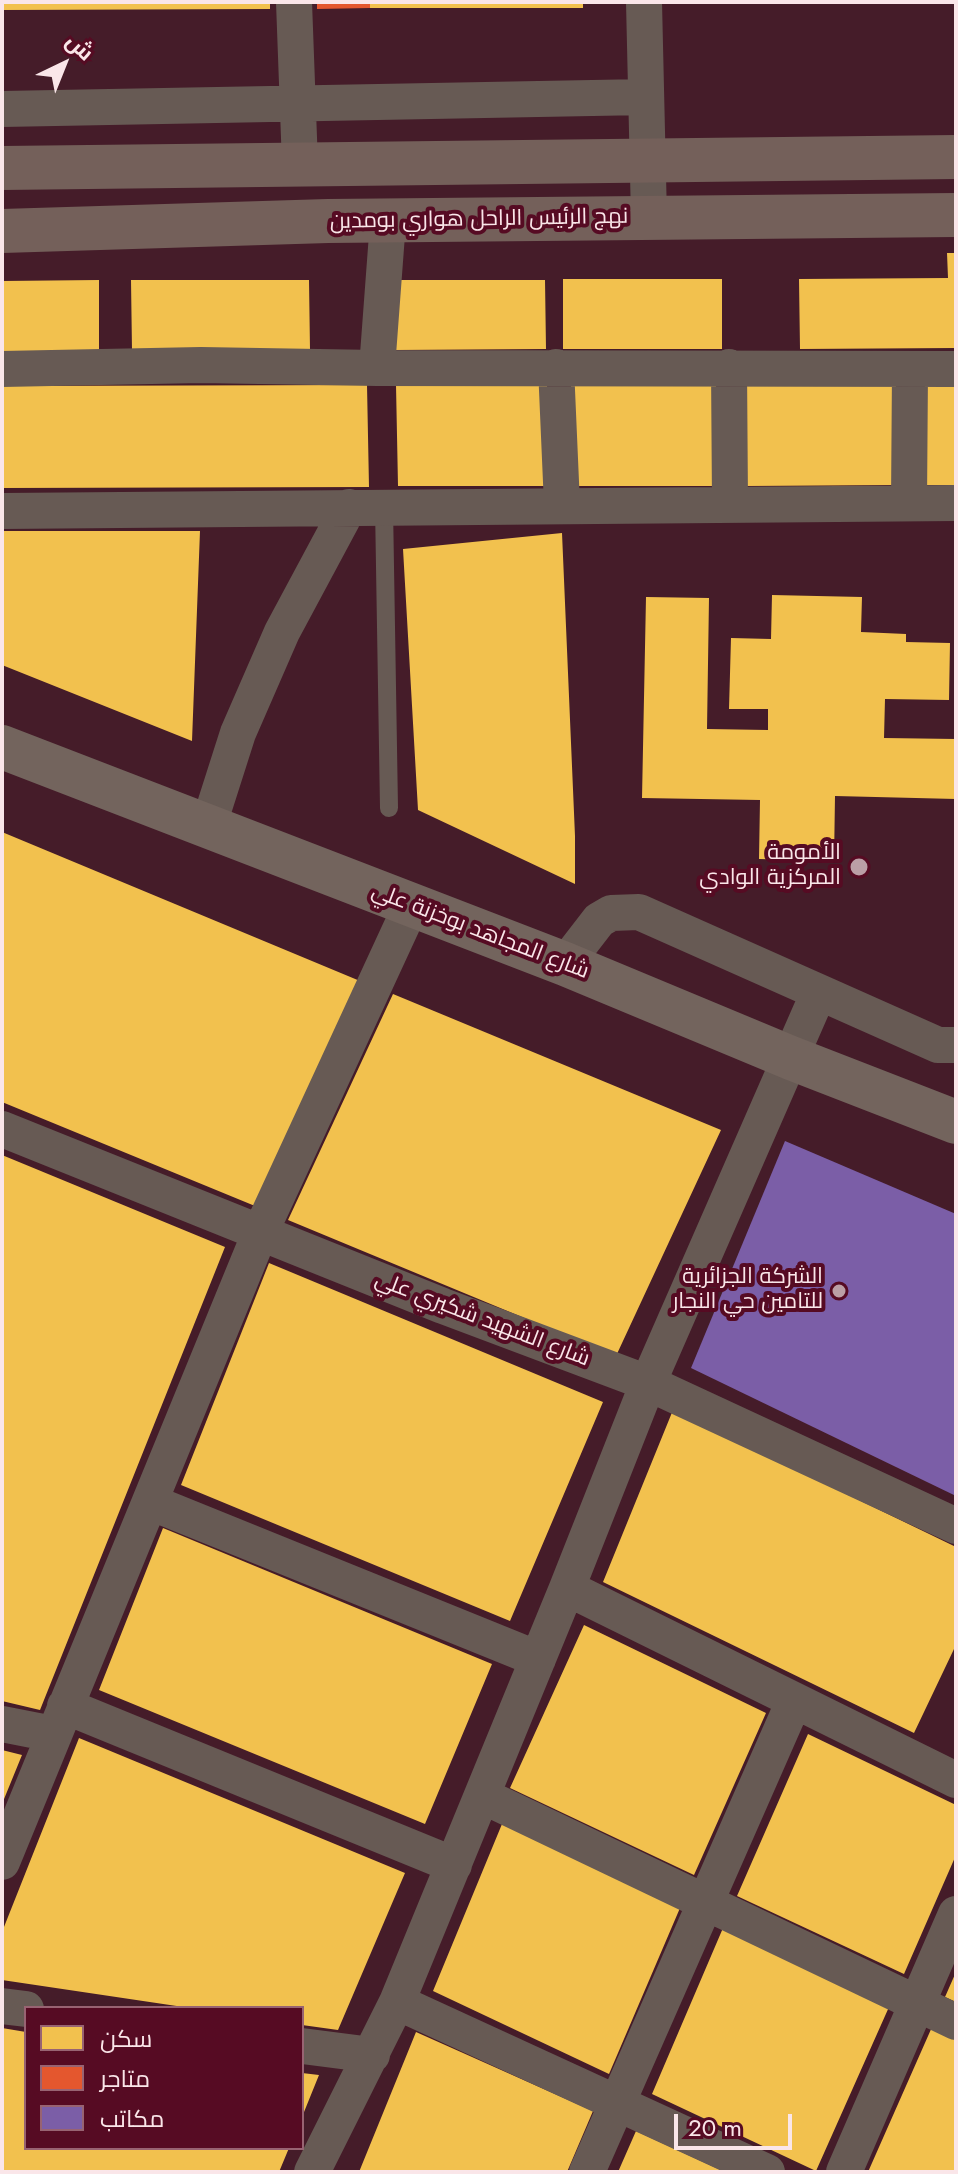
<!DOCTYPE html>
<html>
<head>
<meta charset="utf-8">
<style>
	body { margin:0 }
	#map { position:relative; width:958px; height:2174px; overflow:hidden; background:#451c29; font-family:Jost,Cairo,sans-serif }
	canvas { display:block }
	.frame { position:absolute; inset:0; border:4px solid #fae6e9; pointer-events:none }
	.legend { position:absolute; left:24px; top:2006px; width:280px; height:144px; box-sizing:border-box; background:#560b23; border:2px solid #986372; margin:0; padding:10px 14px; list-style:none; font-size:24px; color:#fae6e9 }
	.legend li { display:flex; align-items:center; gap:16px; height:40px }
	.legend b { width:40px; border:2px solid #986372 }
	.north { position:absolute; left:24px; top:24px; width:80px; height:80px; -webkit-text-stroke:6px #560b23; paint-order:stroke; rotate:43deg; font-size:22px; font-weight:700; line-height:32px; text-align:center; color:#fae6e9 }
	.north::after { content:''; display:block; margin:auto; width:28px; height:36px; background:#fae6e9; clip-path:polygon(50% 0,100% 100%,50% 72%,0 100%) }
	.scale { position:absolute; left:674px; top:2114px; width:118px; height:36px; box-sizing:border-box; border:4px solid #fae6e9; border-top:0; padding-left:10px; font-size:24px; line-height:28px; white-space:nowrap; color:#fae6e9; -webkit-text-stroke:6px #560b23; paint-order:stroke }
</style>
</head>
<body>
<div id="map">
<canvas width="958" height="2174"></canvas>
<div class="frame"></div>
<ul class="legend">
<li><b style="height:22px;background:#f2c14e"></b>سكن</li>
<li><b style="height:22px;background:#e4572e"></b>متاجر</li>
<li><b style="height:22px;background:#7b5ea7"></b>مكاتب</li>
</ul>
<div class="north">ش</div>
<div class="scale">20 m</div>
</div>
<script>
const ctx = document.querySelector('canvas').getContext('2d');
ctx.lineJoin = 'round';
function paint(path, color) {
  ctx.fillStyle = color;
  ctx.fill(path, 'evenodd');
}
function shape(rows) {
  const path = new Path2D();
  for (const r of rows) {
    path.moveTo(r[0], r[1]);
    for (let i = 2; i < r.length; i += 2) path.lineTo(r[i], r[i + 1]);
  }
  return path;
}
function stroke(path, color, width, dash) {
  ctx.strokeStyle = color;
  ctx.lineWidth = width;
  ctx.lineCap = dash ? 'butt' : 'round';
  ctx.setLineDash(dash || []);
  ctx.stroke(path);
}
function write(font, color, halo, rows, align = 'center') {
  ctx.font = font + ' Jost,Cairo,sans-serif';
  ctx.lineWidth = 8;
  ctx.setLineDash([]);
  ctx.textBaseline = 'middle';
  ctx.strokeStyle = halo;
  ctx.fillStyle = color;
  for (const [text, x, y, turn = 0] of rows) {
    ctx.save();
    ctx.translate(x, y);
    ctx.rotate((+turn || 0) * Math.PI / 180);
    ctx.textAlign = isNaN(turn) ? turn : align;
    if (halo) ctx.strokeText(text, 0, 0);
    ctx.fillText(text, 0, 0);
    ctx.restore();
  }
}
const homes = shape([
	[4,2,270,2,270,9,4,10],
	[370,2,583,2,583,8,370,8],
	[947,253,956,253,956,348,800,349,799,279,948,278],
	[563,279,722,279,722,349,563,349],
	[99,280,99,351,2,351,2,281],
	[131,280,309,280,310,350,132,351],
	[393,280,545,280,546,349,395,350],
	[925,383,956,384,956,485,925,485],
	[747,384,896,384,896,485,747,486],
	[367,385,369,487,2,488,2,386],
	[396,385,547,385,549,486,398,486],
	[571,385,716,385,716,486,573,486],
	[2,531,200,531,192,741,2,665],
	[562,533,575,836,575,884,418,810,403,549],
	[772,595,862,597,861,632,906,634,906,642,950,643,949,700,885,699,884,738,956,739,956,799,835,796,834,861,759,859,760,800,642,798,646,597,709,598,707,729,768,730,768,709,729,709,731,638,771,639],
	[2,832,360,981,255,1206,2,1102],
	[393,994,721,1130,616,1356,288,1220],
	[2,1155,225,1247,40,1710,2,1701],
	[269,1263,603,1402,510,1621,181,1485],
	[673,1410,956,1547,956,1650,954,1649,914,1733,603,1582],
	[163,1528,492,1664,425,1824,99,1690],
	[584,1625,766,1713,694,1875,510,1788],
	[808,1734,956,1805,956,1855,904,1974,737,1896],
	[79,1738,405,1873,338,2030,302,2025,302,2008,190,2008,2,1980,2,1932],
	[2,1750,22,1755,2,1804],
	[502,1824,680,1908,609,2074,433,1991],
	[723,1928,889,2007,816,2171,652,2094],
	[956,1972,956,2002,945,1997],
	[932,2027,956,2038,956,2172,868,2172],
	[2,2028,26,2032,26,2148,289,2148,279,2172,2,2172],
	[416,2032,593,2111,567,2172,359,2172],
	[302,2073,319,2075,302,2117],
	[636,2131,725,2172,618,2172]
]);
const shops = shape([
	[317,2,370,2,370,8,317,9]
]);
const offices = shape([
	[785,1141,956,1214,956,1496,691,1368]
]);
const lane = shape([
	[384,506,389,808]
]);
const street = shape([
	[294,2,300,165],
	[644,2,649,218],
	[2,109,646,97],
	[556,367,562,505],
	[729,367,730,503],
	[377,368,388,221],
	[2,369,201,365,377,368,956,369],
	[909,502,910,370],
	[2,511,956,503],
	[208,827,238,733,282,632,349,507],
	[565,964,599,920,611,913,639,912,938,1045,956,1045],
	[2,1129,443,1306,648,1383,956,1526],
	[150,1502,538,1659],
	[567,1588,956,1780],
	[65,1706,454,1865],
	[2,1724,53,1734],
	[483,1796,956,2022],
	[2,1862,260,1233,411,906],
	[397,2002,767,2172],
	[2,2006,26,2009],
	[302,2046,372,2055],
	[312,2172,397,2002,567,1588,648,1383,819,992],
	[587,2172,794,1701],
	[844,2172,956,1914]
]);
const secondary = shape([
	[2,747,565,964,791,1058,956,1122]
]);
const primary = shape([
	[2,168,956,157],
	[2,231,328,221,956,215]
]);
const markers = [
	[859,867,10,"#bb9fa6"],
	[839,1291,8,"#bb9fa6"]
];
const streetNames = [
	["نهج الرئيس الراحل هواري بومدين",479,220,-1],
	["شارع المجاهد بوخزنة علي",480,932,21],
	["شارع الشهيد شكيري علي",482,1320,21]
];
const poiNames = [
	["الأمومة",841,854],
	["المركزية الوادي",841,879],
	["الشركة الجزائرية",823,1278],
	["للتامين حي النجار",823,1303]
];
paint(homes, '#f2c14e');
paint(shops, '#e4572e');
paint(offices, '#7b5ea7');
stroke(lane, '#675a54', 18);
stroke(street, '#675a54', 36);
stroke(secondary, '#73645d', 44);
stroke(primary, '#74605a', 44);
for (const [x, y, r, color] of markers) {
  const dot = new Path2D();
  dot.arc(x, y, r, 0, 2 * Math.PI);
  ctx.fillStyle = color;
  ctx.fill(dot);
  stroke(dot, '#560b23', 3);
}
write('22px', '#fae6e9', '#560b23', streetNames);
write('22px', '#fae6e9', '#560b23', poiNames, 'right');
</script>
</body>
</html>
